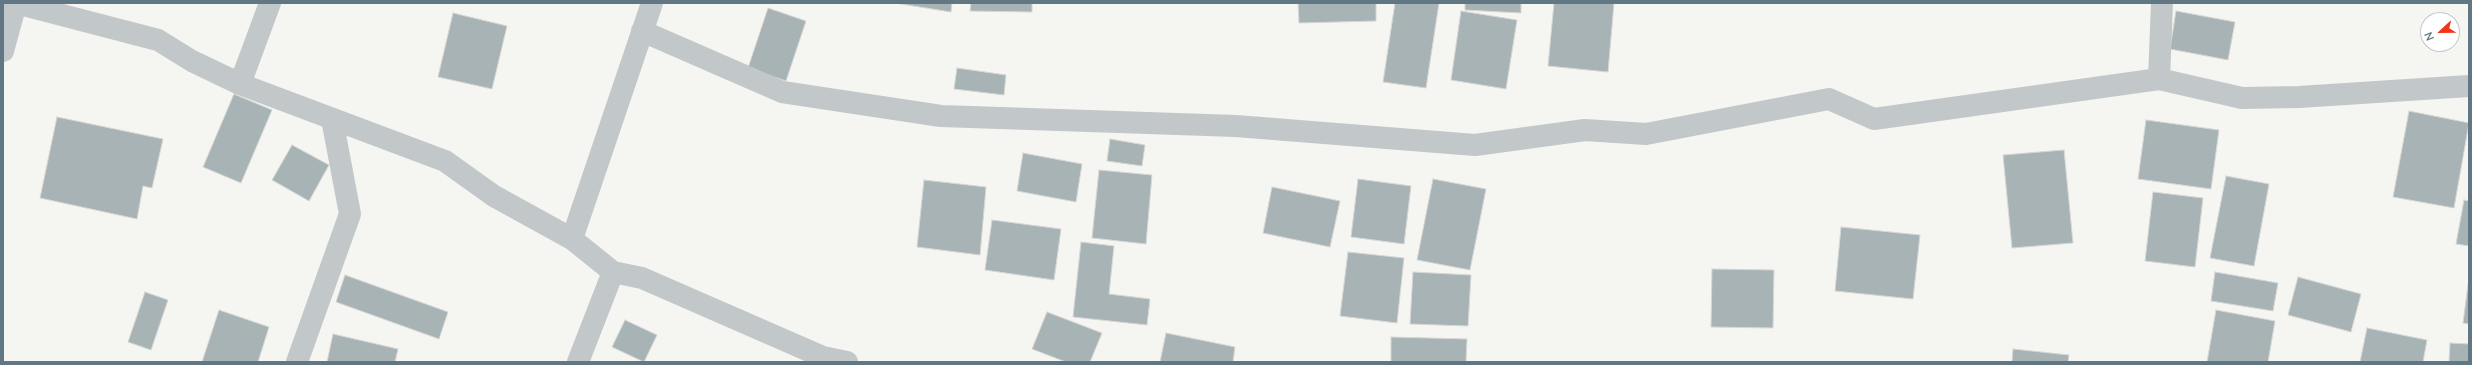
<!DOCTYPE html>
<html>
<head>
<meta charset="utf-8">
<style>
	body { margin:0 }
	#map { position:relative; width:2472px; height:365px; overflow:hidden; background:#f5f5f1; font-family:"Nunito Sans",sans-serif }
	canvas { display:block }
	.frame { position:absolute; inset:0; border:4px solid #617884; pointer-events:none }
	.north { position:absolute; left:2420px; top:12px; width:40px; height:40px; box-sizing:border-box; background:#fff; border:1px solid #c0c9ce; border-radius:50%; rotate:248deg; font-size:11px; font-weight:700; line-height:16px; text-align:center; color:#617884 }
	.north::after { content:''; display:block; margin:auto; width:14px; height:18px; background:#f13515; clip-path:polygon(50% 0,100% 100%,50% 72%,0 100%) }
</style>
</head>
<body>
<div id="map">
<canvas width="2472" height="365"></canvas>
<div class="frame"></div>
<div class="north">N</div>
</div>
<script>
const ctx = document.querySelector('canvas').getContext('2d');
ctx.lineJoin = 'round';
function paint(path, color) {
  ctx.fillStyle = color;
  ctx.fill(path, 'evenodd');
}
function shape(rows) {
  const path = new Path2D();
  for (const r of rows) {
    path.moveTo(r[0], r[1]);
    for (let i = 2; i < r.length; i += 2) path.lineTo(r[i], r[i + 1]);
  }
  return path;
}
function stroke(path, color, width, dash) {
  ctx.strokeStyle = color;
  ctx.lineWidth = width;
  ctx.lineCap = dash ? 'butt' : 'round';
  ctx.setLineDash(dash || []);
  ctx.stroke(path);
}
const building = shape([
	[895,3,952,3,951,12,895,3],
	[971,3,1032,3,1032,12,970,11,971,3],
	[1298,3,1376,3,1376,21,1299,23,1298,3],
	[1395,3,1439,3,1426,88,1383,82,1395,3],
	[1465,3,1521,3,1521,13,1465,10,1465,3],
	[1554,3,1614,3,1608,72,1548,66,1554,3],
	[768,8,806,21,786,81,748,68,768,8],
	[1461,11,1517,20,1506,89,1451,80,1461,11],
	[2176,11,2235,22,2228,60,2170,49,2176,11],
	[453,13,507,26,492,89,438,77,453,13],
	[957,68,1006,75,1004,95,954,89,957,68],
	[234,94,272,110,241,183,203,167,234,94],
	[2409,111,2469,123,2454,208,2393,197,2409,111],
	[57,117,163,139,152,188,143,186,137,219,40,198,57,117],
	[2146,120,2219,130,2211,189,2138,179,2146,120],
	[1110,139,1145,145,1142,166,1107,161,1110,139],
	[292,145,329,165,309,201,272,180,292,145],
	[2064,150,2073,243,2012,248,2003,155,2064,150],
	[1023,153,1082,164,1076,202,1017,191,1023,153],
	[1099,170,1152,175,1146,244,1092,238,1099,170],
	[2226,176,2269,184,2254,266,2210,258,2226,176],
	[1358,179,1411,186,1404,244,1351,237,1358,179],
	[1433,179,1486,189,1470,270,1417,260,1433,179],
	[924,180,986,187,980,255,917,247,924,180],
	[1272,187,1340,201,1330,247,1263,233,1272,187],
	[2153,192,2203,198,2195,267,2145,261,2153,192],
	[2464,200,2469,201,2469,246,2456,244,2464,200],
	[992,220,1061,229,1054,280,985,270,992,220],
	[1841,227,1920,235,1913,299,1835,291,1841,227],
	[1081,242,1114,246,1109,294,1150,299,1147,325,1073,317,1081,242],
	[1348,252,1404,258,1397,323,1340,316,1348,252],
	[1712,269,1774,270,1773,328,1711,327,1712,269],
	[1413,272,1471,275,1468,326,1410,324,1413,272],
	[2215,272,2278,283,2273,311,2211,301,2215,272],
	[345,275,448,312,439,339,336,302,345,275],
	[2298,277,2361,294,2351,332,2288,315,2298,277],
	[2468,285,2469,285,2469,324,2463,323,2468,285],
	[145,292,168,300,151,350,128,342,145,292],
	[219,310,269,327,258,362,202,362,219,310],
	[2216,310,2275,321,2268,362,2207,362,2216,310],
	[1047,312,1102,333,1090,362,1066,362,1032,349,1047,312],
	[625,320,657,335,644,362,612,347,625,320],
	[2367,328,2427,340,2423,362,2360,362,2367,328],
	[1166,333,1235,347,1233,362,1160,362,1166,333],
	[333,334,398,349,395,362,327,362,333,334],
	[1391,337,1467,339,1466,362,1391,362,1391,337],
	[2450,343,2469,344,2469,362,2449,362,2450,343],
	[2013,349,2069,355,2068,362,2012,362,2013,349]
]);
const minor = shape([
	[16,3,158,40,192,61,240,84,445,161,494,196,572,239,613,272,642,278,823,357,847,362],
	[642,31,782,92,941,116,1236,126,1475,145,1585,130,1646,134,1829,99,1874,119,2159,79,2242,98,2299,97,2469,86],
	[3,51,16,3],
	[2159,79,2162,3],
	[240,84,270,3],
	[572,239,652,3],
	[297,362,350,214,332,119],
	[578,362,613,272]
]);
paint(building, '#a8b3b6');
stroke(building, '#d6d6d4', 1);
stroke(minor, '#c2c7c9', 22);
</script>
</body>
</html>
